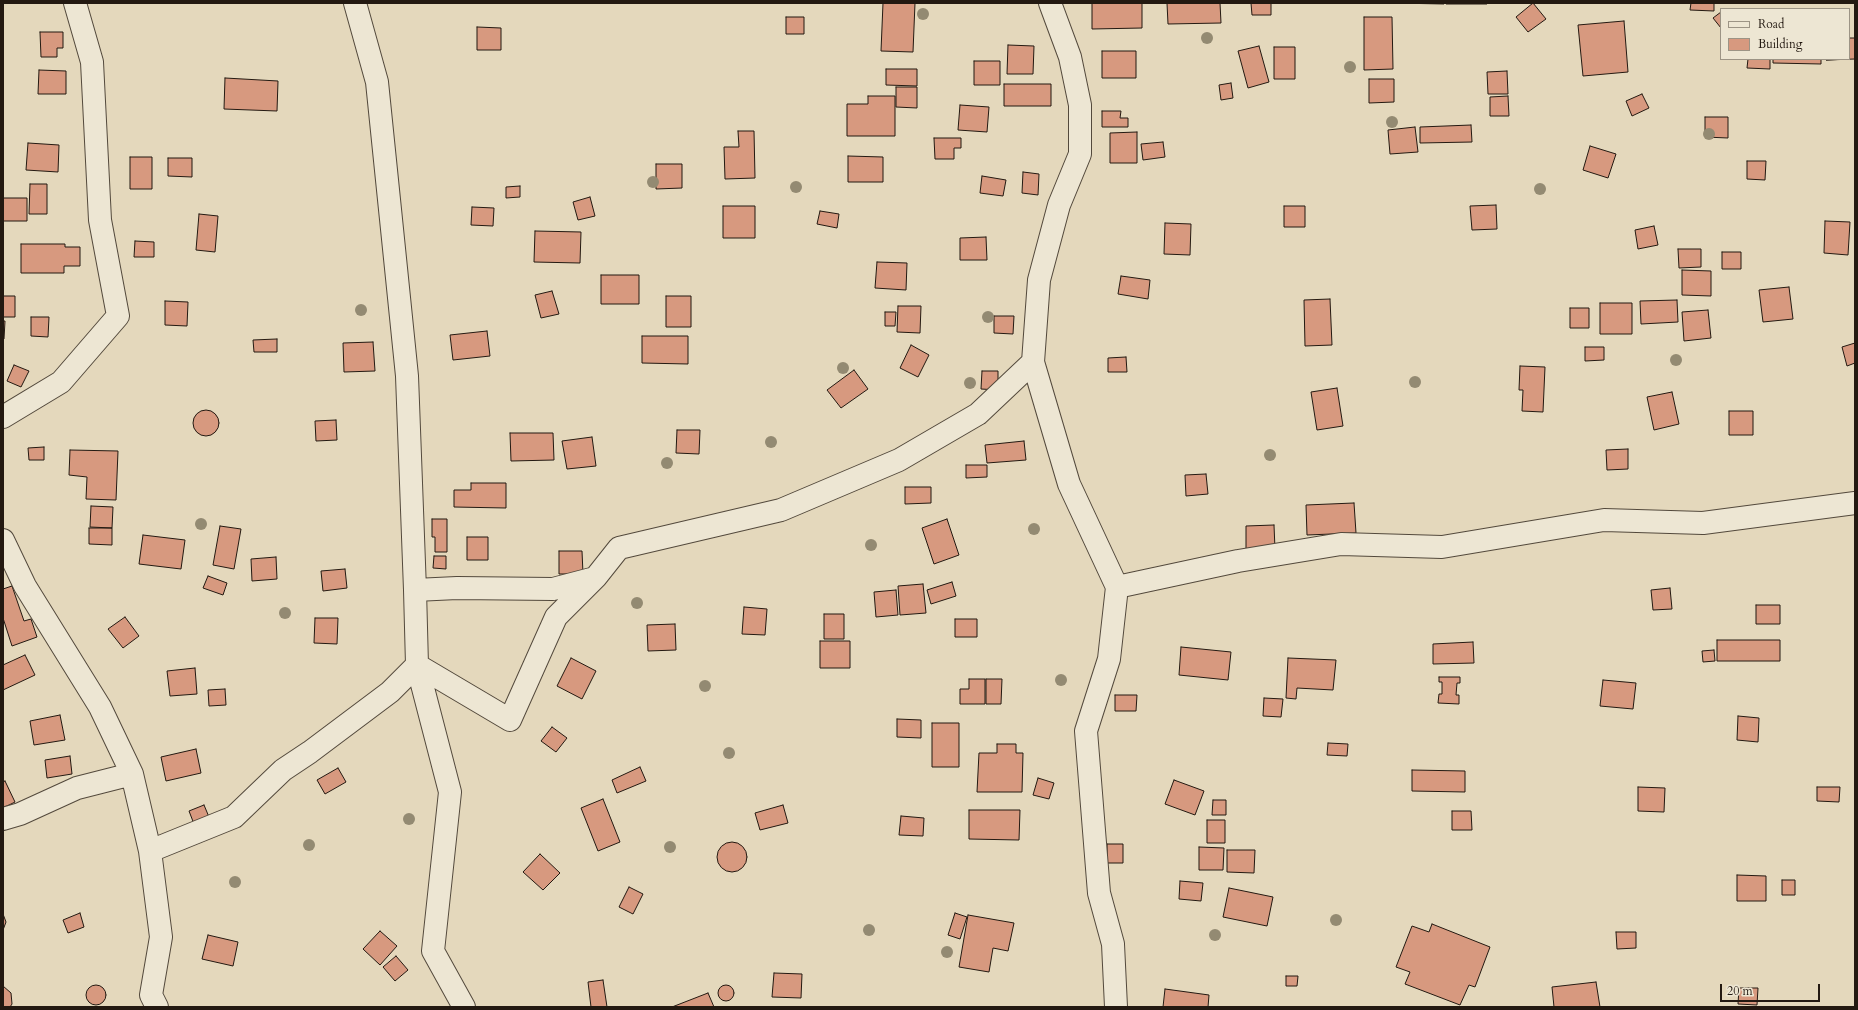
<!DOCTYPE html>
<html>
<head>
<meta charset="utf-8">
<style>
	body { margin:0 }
	#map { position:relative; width:1858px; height:1010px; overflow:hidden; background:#e4d8bc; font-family:Cardo,serif }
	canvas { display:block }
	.frame { position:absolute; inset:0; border:4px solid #231911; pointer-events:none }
	.legend { position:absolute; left:1720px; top:8px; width:130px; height:52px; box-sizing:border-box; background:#ede6d3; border:1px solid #9c9485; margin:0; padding:5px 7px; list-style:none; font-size:12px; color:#231911 }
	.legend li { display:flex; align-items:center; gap:8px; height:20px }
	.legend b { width:20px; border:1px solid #9c9485 }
	.scale { position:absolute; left:1720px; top:984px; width:100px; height:18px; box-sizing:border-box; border:2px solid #231911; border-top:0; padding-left:5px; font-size:12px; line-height:14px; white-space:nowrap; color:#231911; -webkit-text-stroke:3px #ede6d3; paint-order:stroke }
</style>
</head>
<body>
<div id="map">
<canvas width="1858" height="1010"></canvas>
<div class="frame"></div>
<ul class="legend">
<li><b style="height:5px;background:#ede6d3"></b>Road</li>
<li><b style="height:11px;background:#d7997f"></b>Building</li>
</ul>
<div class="scale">20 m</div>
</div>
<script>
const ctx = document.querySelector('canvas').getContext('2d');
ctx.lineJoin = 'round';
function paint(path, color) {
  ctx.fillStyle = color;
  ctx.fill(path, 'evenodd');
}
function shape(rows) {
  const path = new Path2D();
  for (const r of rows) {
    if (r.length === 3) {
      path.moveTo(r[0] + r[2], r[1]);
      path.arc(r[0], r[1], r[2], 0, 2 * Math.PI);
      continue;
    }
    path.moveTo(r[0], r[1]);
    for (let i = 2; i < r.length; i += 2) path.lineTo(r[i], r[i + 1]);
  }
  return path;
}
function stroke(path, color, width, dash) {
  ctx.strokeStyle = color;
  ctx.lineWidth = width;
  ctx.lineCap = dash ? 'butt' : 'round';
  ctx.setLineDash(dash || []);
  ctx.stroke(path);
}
const building = shape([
	[883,3,915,3,913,52,881,51,883,3],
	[1092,3,1142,3,1142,28,1092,29,1092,3],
	[1167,3,1220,3,1221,23,1168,24,1167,3],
	[1251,3,1271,3,1271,15,1252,15,1251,3],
	[1394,3,1444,3,1444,4,1394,3],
	[1446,3,1487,3,1487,4,1446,4,1446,3],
	[1533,3,1546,19,1528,32,1516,17,1533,3],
	[1691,3,1714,3,1714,11,1690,10,1691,3],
	[1721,12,1721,28,1713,18,1721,12],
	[786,17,804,17,804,34,786,34,786,17],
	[1364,17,1392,17,1393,69,1364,70,1364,17],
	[1624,21,1628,72,1583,76,1578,25,1624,21],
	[477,27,501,28,501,50,477,50,477,27],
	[40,32,63,32,63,48,57,48,57,57,41,57,40,32],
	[1849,38,1855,38,1855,59,1826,60,1849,59,1849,38],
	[1008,45,1034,46,1033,74,1007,74,1008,45],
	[1259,46,1269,82,1248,88,1238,51,1259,46],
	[1274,47,1295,47,1295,79,1274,79,1274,47],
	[1102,51,1136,51,1136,78,1102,78,1102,51],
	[1748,59,1770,59,1770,69,1747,68,1748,59],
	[1773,59,1821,59,1821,64,1773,63,1773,59],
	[974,61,1000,61,1000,85,974,85,974,61],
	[886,69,917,69,917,86,886,85,886,69],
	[39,70,66,71,66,94,38,94,39,70],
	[1507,71,1508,94,1488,94,1487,72,1507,71],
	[225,78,278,81,277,111,224,109,225,78],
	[1369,79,1394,79,1394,102,1369,103,1369,79],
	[1231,83,1233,98,1221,100,1219,85,1231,83],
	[1004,84,1051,84,1051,106,1004,106,1004,84],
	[896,87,917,87,917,108,896,107,896,87],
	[1642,94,1649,108,1632,116,1626,101,1642,94],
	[868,96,895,96,895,136,847,136,847,104,868,104,868,96],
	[1508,96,1509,116,1490,116,1490,97,1508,96],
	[960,105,989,107,987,132,958,130,960,105],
	[1102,111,1121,111,1120,118,1128,118,1128,127,1102,127,1102,111],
	[1705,117,1728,117,1728,138,1705,137,1705,117],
	[1471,125,1472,142,1420,143,1420,127,1471,125],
	[1415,127,1418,152,1390,154,1388,130,1415,127],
	[738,131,754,131,755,178,725,179,724,147,739,147,738,131],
	[1137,132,1137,163,1110,163,1110,133,1137,132],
	[934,138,961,138,961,148,954,148,954,159,935,159,934,138],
	[1163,142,1165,157,1143,160,1141,144,1163,142],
	[28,143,59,145,58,172,26,170,28,143],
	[1590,146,1616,154,1608,178,1583,170,1590,146],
	[848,156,883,157,883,182,848,182,848,156],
	[130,157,152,157,152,189,130,189,130,157],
	[168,158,192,158,192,177,168,176,168,158],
	[1747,161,1766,161,1765,180,1747,179,1747,161],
	[656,164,682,164,682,188,656,189,656,164],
	[1023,172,1039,174,1038,195,1022,193,1023,172],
	[982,176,1006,180,1003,196,980,193,982,176],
	[30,184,47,184,47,214,29,214,30,184],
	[520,186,520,197,506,198,506,187,520,186],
	[590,197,595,216,578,220,573,202,590,197],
	[3,198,27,198,27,221,3,221,3,198],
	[1496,205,1497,229,1472,230,1470,206,1496,205],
	[723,206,755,206,755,238,723,238,723,206],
	[1284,206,1305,206,1305,227,1284,227,1284,206],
	[472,207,494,208,493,226,471,225,472,207],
	[820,211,839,214,837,228,817,224,820,211],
	[199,214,218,216,215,252,196,250,199,214],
	[1825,221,1850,222,1848,255,1824,253,1825,221],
	[1165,223,1191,224,1190,255,1164,254,1165,223],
	[1654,226,1658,245,1638,249,1635,230,1654,226],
	[535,231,581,232,580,263,534,262,535,231],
	[986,237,987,260,960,260,960,238,986,237],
	[135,241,154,242,154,257,134,257,135,241],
	[21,244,65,244,65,247,80,247,80,266,64,266,64,273,21,273,21,244],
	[1678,249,1701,249,1701,267,1679,268,1678,249],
	[1722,252,1741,252,1741,269,1722,269,1722,252],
	[877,262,907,263,906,290,875,288,877,262],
	[1682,270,1711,271,1711,296,1682,295,1682,270],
	[601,275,639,275,639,304,601,304,601,275],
	[1121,276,1150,280,1148,299,1118,294,1121,276],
	[1789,287,1793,319,1763,322,1759,290,1789,287],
	[552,291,559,314,541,318,535,295,552,291],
	[3,296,15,296,15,317,3,317,3,296],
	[666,296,691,296,691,327,666,327,666,296],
	[1330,299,1332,345,1305,346,1304,300,1330,299],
	[1677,300,1678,322,1641,324,1640,301,1677,300],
	[165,301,188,302,187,326,165,325,165,301],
	[1600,303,1632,303,1632,334,1600,334,1600,303],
	[898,306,921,306,920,333,897,332,898,306],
	[1570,308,1589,308,1589,328,1570,328,1570,308],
	[1708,310,1711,338,1684,341,1682,312,1708,310],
	[885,312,896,312,895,326,885,326,885,312],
	[994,316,1014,316,1013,334,994,333,994,316],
	[31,317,49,317,48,337,31,336,31,317],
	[3,321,5,321,4,339,3,339,3,321],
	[487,331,490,356,453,360,450,335,487,331],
	[642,336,688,336,688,364,642,363,642,336],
	[277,339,277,352,254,352,253,340,277,339],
	[373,342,375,371,344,372,343,343,373,342],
	[1855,343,1855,363,1847,366,1842,347,1855,343],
	[911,345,929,355,918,377,900,368,911,345],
	[1585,347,1604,347,1604,360,1585,361,1585,347],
	[1126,357,1127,372,1108,372,1108,358,1126,357],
	[14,365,29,371,21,387,7,381,14,365],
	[1520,366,1545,367,1543,412,1522,411,1523,390,1519,390,1520,366],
	[854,370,868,389,841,408,827,390,854,370],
	[982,371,998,371,998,390,981,389,982,371],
	[1337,388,1343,426,1317,430,1311,392,1337,388],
	[1672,392,1679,424,1654,430,1647,397,1672,392],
	[206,423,13],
	[1729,411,1753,411,1753,435,1729,435,1729,411],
	[336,420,337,440,316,441,315,421,336,420],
	[677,430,700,430,699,454,676,453,677,430],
	[510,433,553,433,554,460,511,461,510,433],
	[592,437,596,466,567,469,562,441,592,437],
	[1024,441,1026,460,987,463,985,445,1024,441],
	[44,447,44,460,29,460,28,448,44,447],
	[1628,449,1628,469,1607,470,1606,450,1628,449],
	[70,450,118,451,116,500,86,499,87,477,69,475,70,450],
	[966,465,987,465,987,477,966,478,966,465],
	[1206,474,1208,494,1186,496,1185,475,1206,474],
	[471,483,506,483,506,508,454,507,454,490,471,490,471,483],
	[905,487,931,487,931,503,905,504,905,487],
	[1354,503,1356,533,1307,535,1306,505,1354,503],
	[91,506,113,507,112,528,90,527,91,506],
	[432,519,447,519,447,552,435,552,435,537,432,537,432,519],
	[947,519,959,555,934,564,922,528,947,519],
	[1274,525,1275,549,1246,550,1246,526,1274,525],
	[220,526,241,529,234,569,213,565,220,526],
	[89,528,112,528,112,545,89,544,89,528],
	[143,535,185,540,181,569,139,564,143,535],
	[467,537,488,537,488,560,467,560,467,537],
	[559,551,582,551,583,574,559,574,559,551],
	[434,556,446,556,446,569,433,568,434,556],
	[276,557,277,579,252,581,251,559,276,557],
	[345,569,347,588,323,591,321,571,345,569],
	[208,576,227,583,223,595,203,588,208,576],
	[952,582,956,596,931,604,927,590,952,582],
	[923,584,926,613,900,615,898,586,923,584],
	[12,586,24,621,31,619,37,637,12,646,3,618,3,589,12,586],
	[1670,588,1672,609,1653,610,1651,590,1670,588],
	[896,590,898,615,876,617,874,592,896,590],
	[1756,605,1780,605,1780,624,1756,624,1756,605],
	[744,607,767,609,765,635,742,634,744,607],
	[824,614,844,614,844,639,824,639,824,614],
	[125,617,139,636,123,648,108,629,125,617],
	[315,618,338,618,337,644,314,643,315,618],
	[955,619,977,619,977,637,955,637,955,619],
	[675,624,676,650,648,651,647,625,675,624],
	[1717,640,1780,640,1780,661,1717,661,1717,640],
	[820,641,850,641,850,668,820,668,820,641],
	[1473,642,1474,663,1433,664,1433,644,1473,642],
	[1181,647,1231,652,1228,680,1179,675,1181,647],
	[1714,650,1715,661,1703,662,1702,651,1714,650],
	[25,655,35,675,3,690,3,665,25,655],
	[571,658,596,671,582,699,557,686,571,658],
	[1288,658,1336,660,1333,690,1297,688,1296,699,1286,698,1288,658],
	[195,668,197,694,170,696,167,671,195,668],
	[1439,677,1460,677,1460,683,1457,683,1456,695,1459,695,1459,704,1438,703,1439,694,1442,694,1442,682,1439,682,1439,677],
	[969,679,985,679,985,704,960,704,960,689,969,689,969,679],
	[986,679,1002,679,1001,704,986,704,986,679],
	[1603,680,1636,683,1633,709,1600,706,1603,680],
	[225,689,226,705,209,706,208,690,225,689],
	[1115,695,1137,695,1136,711,1115,711,1115,695],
	[1264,698,1283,699,1281,717,1263,716,1264,698],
	[60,715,65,740,34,745,30,721,60,715],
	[1738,716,1759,718,1758,742,1737,740,1738,716],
	[897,719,921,720,921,738,897,737,897,719],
	[932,723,959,723,959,767,932,767,932,723],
	[552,727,567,738,556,752,541,741,552,727],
	[1328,743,1348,744,1347,756,1327,755,1328,743],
	[997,744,1016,744,1016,753,1023,753,1022,792,977,792,979,753,997,753,997,744],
	[196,749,201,773,166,781,161,757,196,749],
	[70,756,72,774,47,778,45,760,70,756],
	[640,767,646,781,617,793,612,780,640,767],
	[338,768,346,782,325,794,317,780,338,768],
	[1412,770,1465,771,1465,792,1412,791,1412,770],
	[1038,778,1054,783,1049,799,1033,795,1038,778],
	[1174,780,1204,791,1195,815,1165,804,1174,780],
	[5,781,15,802,3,808,3,782,5,781],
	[1638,787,1665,788,1664,812,1638,811,1638,787],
	[1817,787,1840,787,1839,802,1817,801,1817,787],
	[603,799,620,842,598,851,581,808,603,799],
	[1213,800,1226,800,1226,815,1212,815,1213,800],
	[204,805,209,817,194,824,189,811,204,805],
	[783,805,788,823,760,830,755,813,783,805],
	[969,810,1020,810,1019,840,969,839,969,810],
	[1452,811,1471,811,1472,830,1452,830,1452,811],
	[901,816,924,818,923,836,899,835,901,816],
	[1207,820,1225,820,1225,843,1207,843,1207,820],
	[732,857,15],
	[1107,844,1123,844,1123,863,1107,863,1107,844],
	[1199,847,1224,848,1223,870,1199,870,1199,847],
	[1227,850,1255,850,1254,873,1227,872,1227,850],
	[540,854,560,873,543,890,523,872,540,854],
	[1737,875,1766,876,1766,901,1737,901,1737,875],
	[1782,880,1795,880,1795,895,1782,895,1782,880],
	[1180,881,1203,883,1201,901,1179,899,1180,881],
	[629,887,643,894,633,914,619,907,629,887],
	[1229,888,1273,897,1267,926,1223,917,1229,888],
	[80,913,84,927,68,933,63,920,80,913],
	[955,913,967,917,960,939,948,935,955,913],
	[3,914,6,922,3,930,3,914],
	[968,915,1014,923,1008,951,993,948,989,972,959,967,968,915],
	[1432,924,1490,947,1475,987,1469,985,1460,1005,1405,984,1410,972,1396,967,1412,926,1429,932,1432,924],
	[380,931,397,946,380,965,363,949,380,931],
	[1616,932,1636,932,1636,948,1617,949,1616,932],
	[208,935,238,942,233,966,202,959,208,935],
	[396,956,408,970,395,981,383,967,396,956],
	[774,973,802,974,801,998,772,997,774,973],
	[1286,976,1298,976,1297,986,1286,986,1286,976],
	[603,980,607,1007,591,1007,588,982,603,980],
	[1596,982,1600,1007,1554,1007,1552,987,1596,982],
	[726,993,8],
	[96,995,10],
	[3,986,11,993,12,1004,10,1007,3,1007,3,986],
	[1739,988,1758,988,1757,1005,1738,1004,1739,988],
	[1165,989,1209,995,1208,1007,1163,1007,1165,989],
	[708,993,714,1007,672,1007,708,993]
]);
const street = shape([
	[355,3,377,82,407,376,415,590,417,665,450,792,433,951,464,1007],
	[1033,362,1069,484,1117,587,1109,659,1086,731,1099,893,1113,944,1116,1007],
	[3,417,61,382,118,316,100,220,92,62,75,3],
	[3,540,25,586,100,707,132,774,150,851,161,937,151,995,157,1007],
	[1117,587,1238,561,1341,544,1442,547,1604,520,1703,523,1855,503],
	[415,590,457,588,553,589,595,578],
	[3,819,20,814,77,788,132,774],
	[150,851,234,817,283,770,310,752,390,692,417,665,510,720,556,617,596,577,619,548,781,510,899,460,978,414,1033,362,1039,280,1059,205,1080,154,1080,105,1070,57,1050,3]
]);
const trees = [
	[923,14],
	[1207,38],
	[1350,67],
	[1392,122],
	[1709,134],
	[653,182],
	[796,187],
	[1540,189],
	[361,310],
	[988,317],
	[1676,360],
	[843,368],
	[1415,382],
	[970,383],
	[771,442],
	[1270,455],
	[667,463],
	[201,524],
	[1034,529],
	[871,545],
	[637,603],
	[285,613],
	[1061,680],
	[705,686],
	[729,753],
	[409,819],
	[309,845],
	[670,847],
	[235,882],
	[1336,920],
	[869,930],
	[1215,935],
	[947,952]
];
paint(building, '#d7997f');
stroke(building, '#231911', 1);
stroke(street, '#53493c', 24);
stroke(street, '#ede6d3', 22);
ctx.fillStyle = '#938a72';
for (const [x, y] of trees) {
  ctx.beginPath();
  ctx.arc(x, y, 6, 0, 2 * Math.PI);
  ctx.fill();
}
</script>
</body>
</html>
